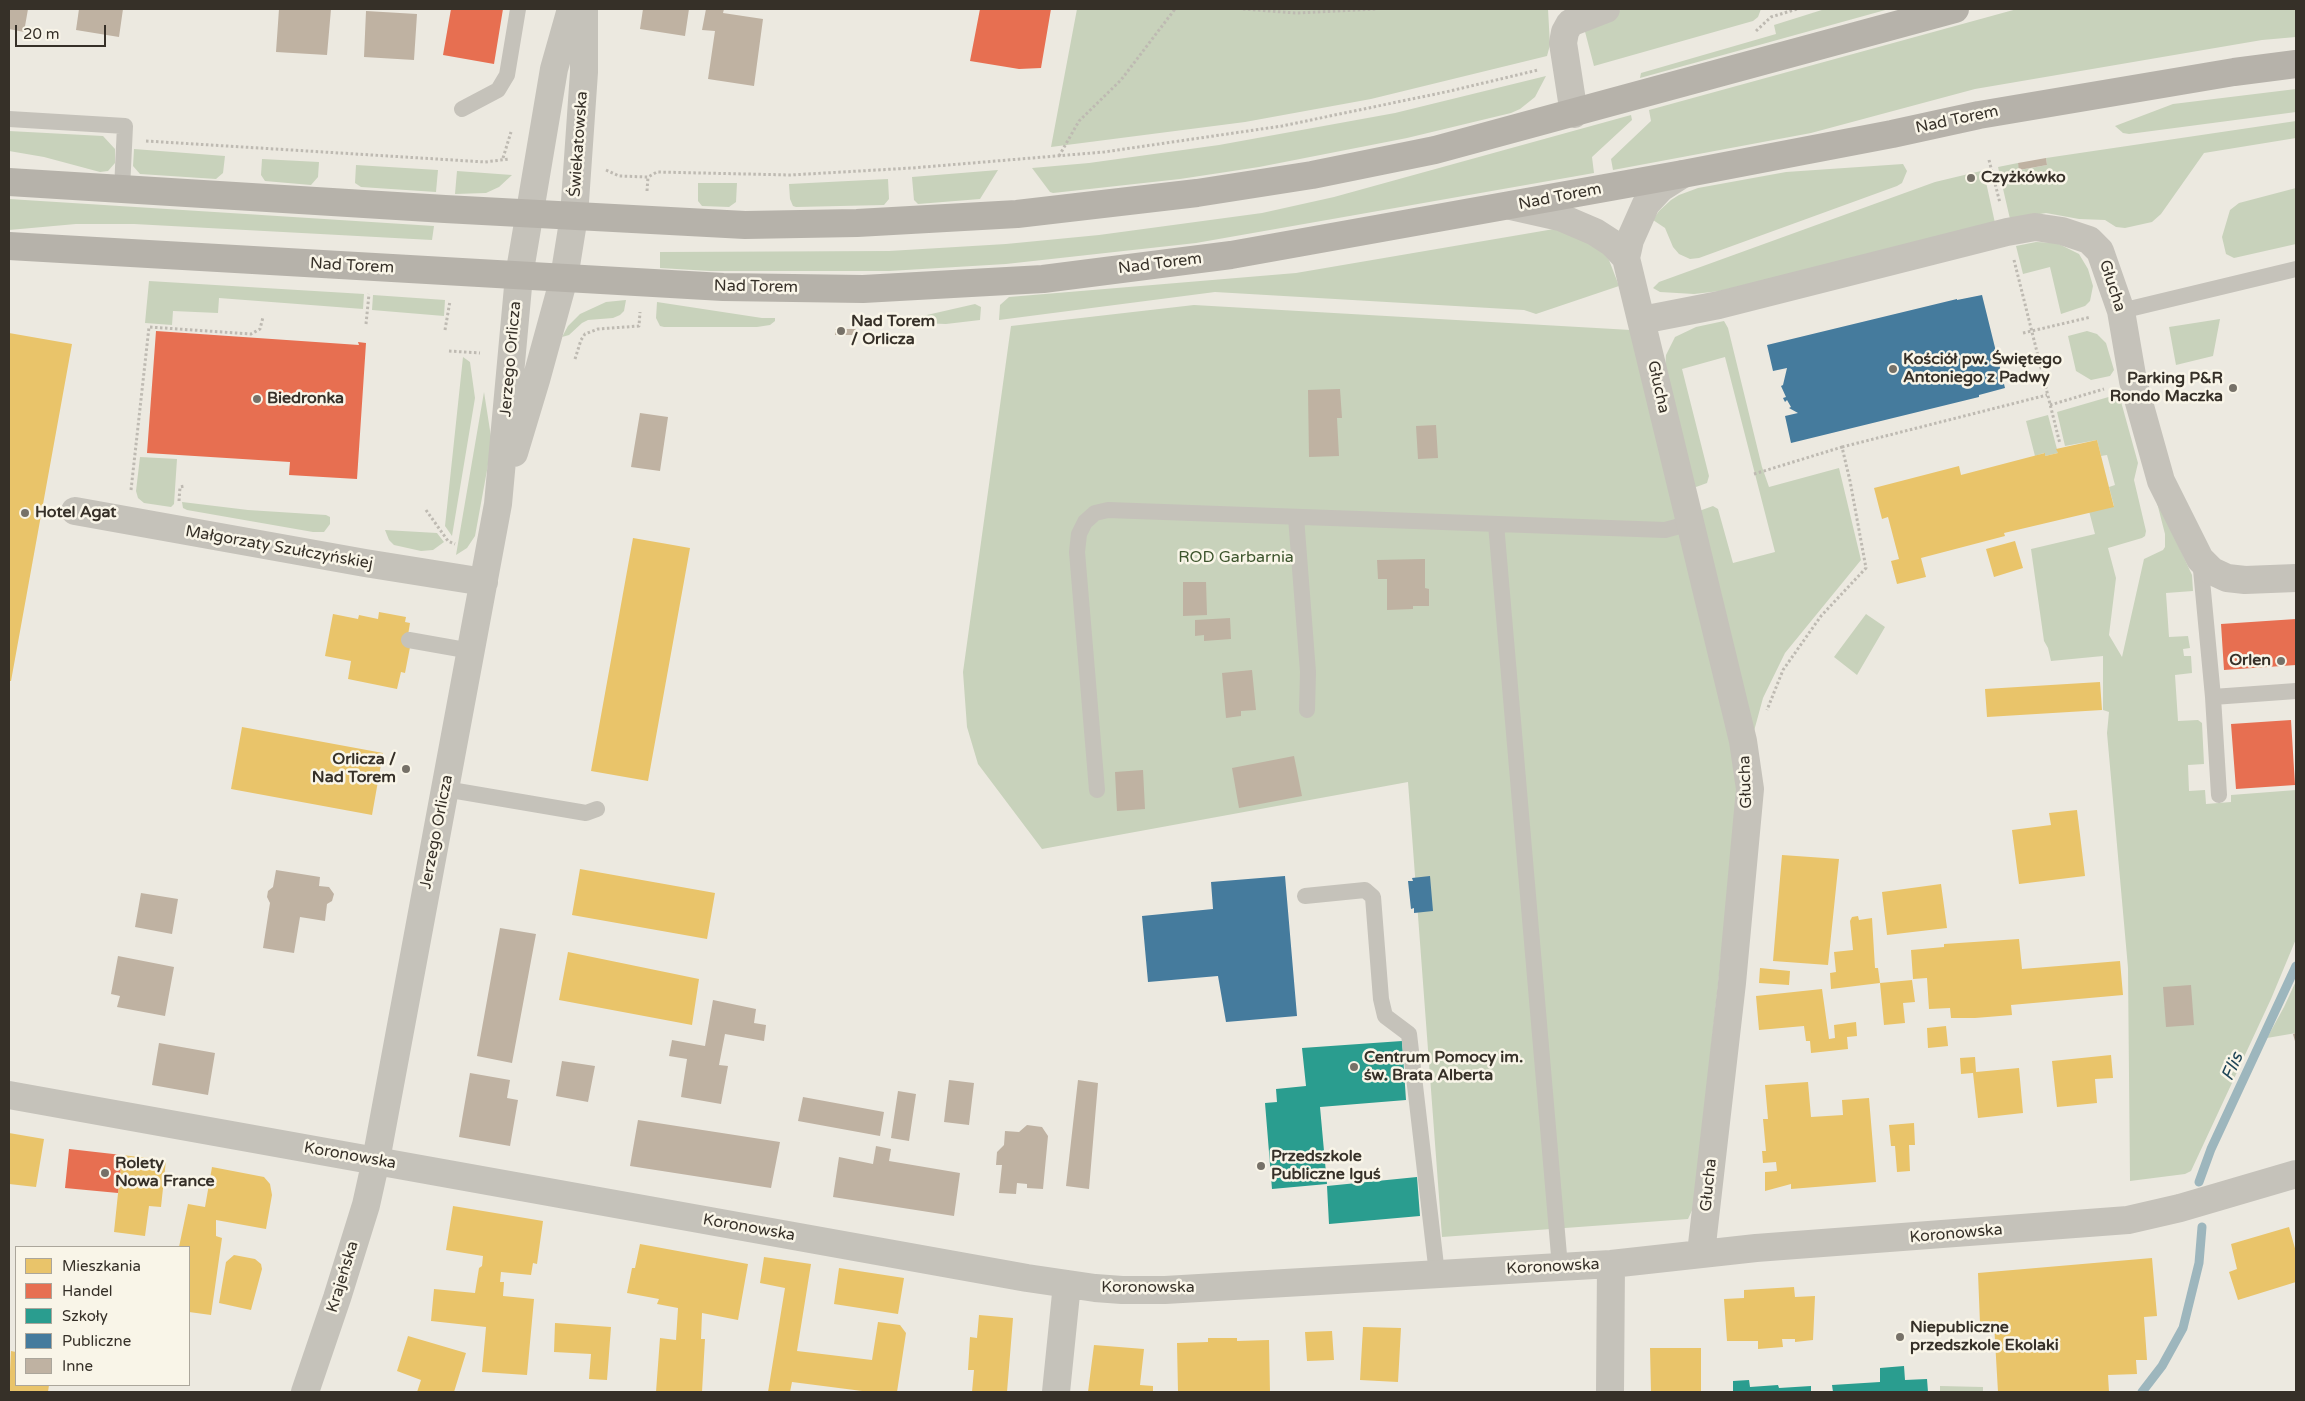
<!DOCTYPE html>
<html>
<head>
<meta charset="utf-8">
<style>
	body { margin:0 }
	#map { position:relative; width:2305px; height:1401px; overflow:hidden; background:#ece9e0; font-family:"Varela Round",sans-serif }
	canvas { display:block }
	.frame { position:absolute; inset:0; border:10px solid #363028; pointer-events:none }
	.legend { position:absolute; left:15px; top:1246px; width:175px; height:140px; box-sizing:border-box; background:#f9f5e8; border:1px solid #aba69b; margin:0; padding:6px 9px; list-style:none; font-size:15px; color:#363028 }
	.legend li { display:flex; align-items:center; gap:10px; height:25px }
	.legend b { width:25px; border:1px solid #aba69b }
	.scale { position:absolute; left:15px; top:25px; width:91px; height:22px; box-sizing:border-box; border:2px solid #363028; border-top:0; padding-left:6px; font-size:15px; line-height:18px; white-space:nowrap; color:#363028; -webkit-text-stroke:4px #f9f5e8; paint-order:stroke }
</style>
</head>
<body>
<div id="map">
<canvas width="2305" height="1401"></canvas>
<div class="frame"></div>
<ul class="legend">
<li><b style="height:14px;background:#e9c46a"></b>Mieszkania</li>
<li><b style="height:14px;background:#e76f51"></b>Handel</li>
<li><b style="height:14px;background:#2a9d8f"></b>Szkoły</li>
<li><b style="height:14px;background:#457b9d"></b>Publiczne</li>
<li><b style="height:14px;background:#bfb2a2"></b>Inne</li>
</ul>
<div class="scale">20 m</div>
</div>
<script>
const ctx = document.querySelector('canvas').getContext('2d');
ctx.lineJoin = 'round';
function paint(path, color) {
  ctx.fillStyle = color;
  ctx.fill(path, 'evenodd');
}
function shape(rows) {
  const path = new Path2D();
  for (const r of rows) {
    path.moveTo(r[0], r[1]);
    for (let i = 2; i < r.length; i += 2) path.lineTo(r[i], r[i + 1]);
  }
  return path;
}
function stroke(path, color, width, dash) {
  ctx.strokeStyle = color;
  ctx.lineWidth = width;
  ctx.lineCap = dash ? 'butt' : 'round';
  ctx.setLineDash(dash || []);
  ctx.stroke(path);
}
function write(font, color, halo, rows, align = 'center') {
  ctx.font = font + ' "Varela Round",sans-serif';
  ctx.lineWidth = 5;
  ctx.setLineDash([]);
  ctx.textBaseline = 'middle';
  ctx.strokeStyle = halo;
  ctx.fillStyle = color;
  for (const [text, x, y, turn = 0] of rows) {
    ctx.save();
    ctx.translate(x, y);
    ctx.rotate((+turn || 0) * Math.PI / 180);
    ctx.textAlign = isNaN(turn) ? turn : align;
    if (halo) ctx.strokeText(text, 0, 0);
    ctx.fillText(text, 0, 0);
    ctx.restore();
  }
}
const green = shape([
	[1077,9,1548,9,1550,45,1547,56,1371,99,1245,122,1051,147],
	[1623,9,1761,9,1758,17,1753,21,1594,66,1583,24],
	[1825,9,1889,9,1640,78,1641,73,1776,34,1774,25],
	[2017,9,2296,9,2296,37,2262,40,1975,89,1811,133,1613,170,1611,159,1651,121,1649,110],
	[1546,76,1535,97,1520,109,1511,113,1407,138,1259,167,1180,179,1053,193,1050,192,1032,168,1089,163,1219,145,1395,113],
	[2296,89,2296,112,2129,134,2123,133,2115,126,2173,104],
	[1631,115,1632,120,1592,157,1594,173,1196,243,1006,264,889,271,710,271,660,268,660,252,889,251,1006,244,1099,235,1262,213,1334,197],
	[2296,121,2296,138,2204,153,2161,214,2152,222,2125,228,2116,227,2105,220,2079,219,2046,213,2010,219,1998,167,2018,163,2020,170,2047,165,2046,158],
	[9,131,103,136,115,149,115,163,108,171,100,172,44,157,9,151],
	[134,149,225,156,223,173,216,179,140,174,133,166],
	[262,159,319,162,318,177,311,185,265,181,261,175],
	[1903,164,1907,171,1902,183,1897,186,1699,258,1690,259,1679,254,1673,247,1665,228,1653,220,1659,211,1671,200,1679,195,1698,188,1786,172],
	[356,165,438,170,436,192,361,187,355,183],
	[998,170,980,199,918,204,914,200,912,177],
	[457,171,512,175,499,187,486,193,455,194],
	[1981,171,1984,173,1995,223,1720,291,1694,294,1660,292,1653,288,1659,282,1935,182],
	[888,179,889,199,884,205,796,207,793,206,790,199,789,184],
	[698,183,737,183,736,202,729,207,702,206,698,201],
	[2296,188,2296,244,2234,258,2226,254,2222,237,2230,210,2239,203],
	[9,199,246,214,434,226,432,240,134,224,76,224,9,230],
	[1554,229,1595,243,1609,260,1619,286,1536,314,1524,310,1215,292,999,320,1000,305,1009,297,1296,273],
	[2036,242,2057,243,2079,254,2088,269,2093,286,2090,301,2085,306,2061,314,2050,267,2023,274,2016,246],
	[149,281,364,294,363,309,219,298,218,313,173,311,172,325,145,323],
	[373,295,445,300,444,316,372,310],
	[626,300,624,311,620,315,613,318,588,320,582,323,569,335,562,337,568,326,580,314,606,302],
	[657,302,762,318,775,318,775,321,770,325,757,327,664,327,660,326,656,318],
	[975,304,981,307,980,320,946,324,918,323,916,320,918,317],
	[1194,305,1631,330,1736,760,1738,800,1694,1206,1688,1219,1442,1237,1408,782,1042,849,978,764,967,727,963,672,1011,326],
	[2220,319,2213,356,2176,365,2169,327],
	[1724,321,1728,328,1762,467,1769,487,1839,468,1861,560,1785,653,1763,698,1754,731,1699,511,1713,506,1718,509,1733,563,1775,552,1725,357,1682,369,1709,476,1707,483,1696,487,1693,486,1665,369,1666,355,1675,337,1696,327],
	[2087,331,2097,334,2106,343,2114,370,2110,376,2091,380,2076,371,2068,336],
	[463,357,470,362,475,398,452,536,445,526],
	[484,392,492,443,475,536,467,548,456,555],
	[2112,396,2120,398,2138,463,2134,480,2146,531,2145,536,2142,538,2108,548,2116,578,2109,635,2122,657,2144,559,2163,550,2165,547,2165,534,2155,495,2192,575,2193,591,2166,593,2169,637,2188,636,2190,648,2183,649,2184,656,2191,656,2192,673,2175,675,2178,721,2198,720,2202,723,2204,764,2188,765,2189,791,2205,790,2206,804,2231,802,2231,795,2296,790,2296,939,2271,999,2191,1171,2185,1174,2130,1181,2128,968,2107,733,2109,712,2103,710,2103,656,2051,661,2048,648,2044,641,2031,549,2095,534,2089,511,2114,506,2109,487,2115,485,2107,455,2101,456,2097,440,2065,446,2057,412],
	[2048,415,2058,453,2045,456,2044,453,2035,456,2026,421],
	[140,457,177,459,174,504,171,507,144,503,138,498,136,491],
	[182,502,248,510,326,515,330,517,330,524,324,532,313,532,187,510,183,508],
	[385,530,437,533,444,542,433,550,421,551,394,545,389,540],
	[1866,614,1885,627,1857,675,1834,657],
	[2296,981,2296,1033,2267,1038,2284,1007],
	[1940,1386,1983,1387,1983,1392,1940,1392]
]);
const homes = shape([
	[9,333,72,344,11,681,9,681],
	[2097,440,2114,507,2004,533,2005,536,1921,558,1926,577,1897,584,1891,561,1899,559,1888,517,1882,519,1874,488,1959,466,1961,475,2045,453,2045,456,2058,453,2056,449],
	[633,538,690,548,648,781,591,771],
	[2015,541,2023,568,1994,577,1986,549],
	[379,612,406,617,405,622,410,623,407,641,411,642,405,673,401,672,397,689,348,679,351,661,325,656,333,614,358,619,359,615,378,619],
	[2100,682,2102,710,1987,717,1985,689],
	[242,727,383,753,372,815,231,789],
	[2077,810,2085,876,2019,884,2012,830,2051,825,2049,813],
	[1782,855,1839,859,1828,965,1773,961],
	[580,869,715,893,707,939,572,915],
	[1941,884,1947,928,1887,935,1882,892],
	[1858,916,1859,920,1872,918,1875,968,1878,968,1880,983,1831,989,1830,973,1836,972,1834,952,1853,950,1850,921,1852,917],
	[2019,939,2022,969,2120,961,2123,995,2011,1005,2012,1015,1975,1018,1951,1018,1950,1008,1929,1009,1927,978,1913,979,1911,950,1944,947,1944,944],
	[568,952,699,979,692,1025,559,1000],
	[1760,968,1790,971,1789,985,1759,983],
	[1912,980,1915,1002,1903,1003,1905,1023,1884,1025,1880,983],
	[1822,989,1829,1039,1835,1038,1834,1025,1856,1022,1857,1036,1847,1037,1848,1049,1811,1053,1810,1041,1806,1041,1804,1026,1759,1030,1756,996],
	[1946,1026,1948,1046,1928,1048,1927,1028],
	[2111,1055,2113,1078,2095,1079,2097,1103,2057,1107,2052,1061],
	[1975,1057,1976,1072,2019,1068,2023,1113,1978,1118,1973,1073,1961,1074,1960,1058],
	[1808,1082,1811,1117,1843,1115,1842,1100,1869,1098,1876,1182,1791,1189,1791,1184,1765,1191,1765,1172,1777,1171,1776,1162,1763,1163,1762,1151,1766,1151,1763,1119,1768,1119,1765,1085],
	[1914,1123,1915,1145,1909,1145,1910,1171,1897,1172,1895,1146,1891,1146,1889,1125],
	[9,1133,44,1139,36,1187,9,1184],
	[122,1155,166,1160,161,1207,149,1206,145,1236,114,1232],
	[212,1167,264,1177,270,1184,272,1195,266,1229,216,1220,216,1236,222,1238,211,1315,189,1312,189,1247,179,1247,188,1204,205,1207],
	[453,1206,543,1221,537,1264,533,1263,531,1275,501,1272,500,1282,504,1282,503,1296,534,1299,527,1375,482,1372,486,1327,431,1321,434,1289,475,1293,479,1268,482,1266,483,1256,446,1250],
	[2289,1227,2296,1252,2296,1282,2238,1300,2229,1272,2237,1269,2231,1244],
	[640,1244,748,1264,738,1320,702,1313,701,1339,705,1339,702,1392,656,1392,660,1338,676,1340,678,1308,657,1304,659,1299,627,1293,632,1268,635,1268],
	[234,1255,255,1259,261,1264,262,1269,251,1310,219,1303,226,1262],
	[764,1257,811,1264,797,1351,872,1360,878,1322,900,1325,906,1333,897,1392,870,1392,792,1382,790,1392,768,1392,785,1288,760,1283],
	[2152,1258,2157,1316,2144,1317,2147,1360,2136,1360,2137,1374,2108,1375,2109,1392,1998,1392,1994,1323,1980,1324,1978,1273],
	[839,1268,904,1278,898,1314,834,1304],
	[1794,1287,1795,1297,1815,1296,1813,1340,1795,1342,1795,1339,1782,1339,1783,1347,1758,1349,1758,1341,1727,1341,1724,1299,1744,1298,1744,1290],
	[979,1315,1013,1318,1007,1392,972,1392,974,1370,968,1370,970,1337,977,1338],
	[555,1323,611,1327,607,1380,589,1379,591,1354,554,1352],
	[1363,1327,1401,1328,1398,1382,1360,1380],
	[1332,1331,1334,1360,1307,1361,1305,1332],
	[408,1336,466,1353,454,1392,417,1392,421,1380,397,1371],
	[1208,1338,1237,1338,1237,1341,1269,1340,1270,1392,1178,1392,1177,1343,1208,1342],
	[1094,1345,1144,1349,1140,1385,1153,1386,1153,1392,1088,1392],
	[1650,1348,1701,1348,1701,1392,1651,1392],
	[11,1351,16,1352,16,1385,49,1385,48,1392,9,1392]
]);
const shops = shape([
	[451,9,503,9,494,64,443,55],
	[980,9,1051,9,1041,68,1019,69,970,61],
	[156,331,359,345,358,342,366,343,357,479,289,475,290,462,147,453],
	[2296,619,2296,665,2224,670,2221,624],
	[2291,720,2295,785,2236,789,2231,724],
	[69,1149,122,1155,118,1193,65,1188]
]);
const schools = shape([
	[1402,1041,1406,1100,1320,1107,1327,1184,1272,1189,1265,1103,1277,1102,1276,1089,1306,1086,1302,1048],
	[1417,1177,1420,1216,1329,1224,1327,1186],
	[1904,1366,1905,1380,1927,1379,1928,1392,1833,1392,1832,1385,1880,1382,1880,1368],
	[1749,1380,1750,1387,1778,1385,1779,1388,1811,1386,1811,1392,1733,1391,1733,1381]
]);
const public = shape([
	[1982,295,2005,388,1979,395,1979,397,1791,443,1785,416,1798,413,1789,408,1791,407,1787,400,1785,402,1783,398,1786,397,1781,386,1783,385,1787,368,1773,371,1767,345,1957,299,1957,300],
	[1285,876,1297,1016,1226,1022,1218,976,1148,982,1142,916,1213,909,1211,882],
	[1430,876,1433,911,1414,913,1414,908,1411,909,1408,881,1413,881,1412,878]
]);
const stream = shape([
	[2199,1182,2211,1149,2296,966],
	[2142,1392,2162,1366,2183,1328,2199,1263,2202,1227]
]);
const building = shape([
	[9,9,28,9,24,32,9,29],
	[79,9,123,9,119,37,76,30],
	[279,9,331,9,327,55,276,52],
	[643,9,689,9,685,36,640,29],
	[706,9,724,9,723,13,763,19,754,86,708,79,715,31,702,30],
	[366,11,417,14,414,60,364,57],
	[2046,158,2047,165,2019,170,2018,163],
	[835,329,856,329,855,335,835,335],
	[1340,389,1342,418,1337,418,1339,456,1309,457,1308,390],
	[640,413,668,417,660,471,631,467],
	[1436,425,1438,458,1418,459,1416,426],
	[1425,559,1425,588,1429,589,1429,606,1413,606,1413,609,1387,610,1387,579,1378,579,1377,560],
	[1183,582,1206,582,1207,615,1183,616],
	[1230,618,1231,639,1204,641,1204,635,1195,636,1195,620],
	[1252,670,1256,710,1241,711,1241,716,1226,718,1222,673],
	[1294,756,1302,796,1239,808,1232,768],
	[1143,770,1145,809,1117,811,1115,772],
	[276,870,320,877,319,886,329,887,334,894,332,901,327,904,325,921,300,917,294,953,263,948,270,903,267,897,268,891,273,887],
	[141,893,178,899,172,934,135,927],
	[500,928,536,934,512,1063,477,1056],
	[118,956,174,967,165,1016,117,1007,120,996,111,994],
	[2191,985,2194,1025,2166,1027,2163,987],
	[713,1000,756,1009,754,1023,766,1025,764,1041,725,1034,719,1065,728,1066,721,1104,681,1097,687,1059,669,1056,672,1040,705,1046],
	[2296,1033,2296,1045,2293,1034],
	[159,1043,215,1053,208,1095,152,1085],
	[562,1061,595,1066,588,1102,556,1096],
	[470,1073,510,1080,507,1098,518,1100,510,1146,459,1137],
	[949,1080,974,1083,969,1125,944,1122],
	[1078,1080,1098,1083,1089,1189,1066,1186],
	[898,1091,916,1094,909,1141,891,1138],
	[803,1097,884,1112,880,1136,798,1121],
	[638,1120,780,1142,771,1188,630,1166],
	[1027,1125,1042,1127,1048,1136,1043,1189,1027,1188,1027,1184,1017,1183,1016,1194,999,1193,1002,1165,996,1165,997,1152,1004,1145,1005,1131,1019,1132],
	[876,1146,891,1149,889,1161,960,1173,954,1216,833,1197,839,1157,873,1164]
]);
const path = shape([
	[1243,9,1296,13,1377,9],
	[1756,31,1771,17,1797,9],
	[146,141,485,162,509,159],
	[1059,156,1079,121,1121,80,1175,9],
	[503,158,511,132],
	[1989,160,2000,203],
	[606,170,619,176,648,177,657,172,790,175,912,168,1104,152,1282,126,1450,91,1538,70],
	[647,191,648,177],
	[2014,260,2060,444],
	[366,324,369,294],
	[445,330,450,301],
	[2023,333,2091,317],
	[449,351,480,353],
	[575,359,581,340,585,334,598,329,639,326,640,312],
	[2050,405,2104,389],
	[1842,447,2047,395],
	[1754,474,1842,447,1850,481,1866,568,1821,616,1783,670,1767,710],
	[131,490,149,327,251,334,260,329,263,317],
	[179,501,180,487,185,486],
	[426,510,448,541,455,544]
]);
const service = shape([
	[462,109,498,90,507,75,518,9],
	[9,119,125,126,122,189],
	[2121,311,2296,269],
	[1296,517,1308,672,1307,710],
	[1496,524,1560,1267],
	[2200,559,2213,697,2219,795],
	[409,640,471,651],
	[2213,697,2296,691],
	[445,789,586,813,597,809],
	[1097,790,1077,552,1079,534,1085,522,1095,513,1108,510,1665,530,1691,523],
	[1305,896,1365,890,1373,897,1381,999,1385,1016,1409,1034,1437,1274]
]);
const minor = shape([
	[1574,114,1563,43,1565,32,1570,23,1606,9],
	[1683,174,1661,188,1646,204,1630,240,1626,258,1743,741,1750,789,1732,983,1701,1253],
	[1511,206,1560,217,1595,232,1612,243,1626,258],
	[1642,320,1719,305,2007,232,2035,227,2062,231,2089,240,2100,251,2121,311,2133,381,2161,481,2200,559,2212,571,2227,578,2245,580,2296,578],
	[514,453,536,380,564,278,574,216,584,72,584,9],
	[75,511,365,563,484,582],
	[9,1095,1027,1278,1095,1288,1122,1290,1165,1290,1611,1264,1756,1248,2128,1220,2180,1208,2296,1174],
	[305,1392,337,1298,366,1205,376,1160,498,504,519,276,554,69,571,9],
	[1056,1392,1067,1284],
	[1610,1392,1611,1264]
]);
const secondary = shape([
	[9,182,445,209,745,225,857,223,1017,214,1197,193,1312,175,1435,150,1955,9],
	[9,246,723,287,863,289,1043,279,1231,255,1683,174,1892,134,1979,115,2234,72,2296,64]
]);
const markers = [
	[1971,178,5,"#767168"],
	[841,331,5,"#767168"],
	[1893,369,5,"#767168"],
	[2233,388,5,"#767168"],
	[257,399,5,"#767168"],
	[25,513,5,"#767168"],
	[2281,661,5,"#767168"],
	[406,769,5,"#767168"],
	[1354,1067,5,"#767168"],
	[1261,1166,5,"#767168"],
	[105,1173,5,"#767168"],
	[1900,1337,5,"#767168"]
];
const streetNames = [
	["Nad Torem",1957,120,-12],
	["Świekatowska",579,144,-86],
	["Nad Torem",1560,197,-11],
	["Nad Torem",1160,264,-7],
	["Nad Torem",352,266,3],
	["Głucha",2112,286,72],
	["Nad Torem",756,287,1],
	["Jerzego Orlicza",511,359,-85],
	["Głucha",1658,387,77],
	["Małgorzaty Szułczyńskiej",279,548,10],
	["Głucha",1746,782,-92],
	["Jerzego Orlicza",437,832,-79],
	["Koronowska",350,1156,10],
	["Głucha",1709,1185,-84],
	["Koronowska",749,1228,10],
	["Koronowska",1956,1234,-5],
	["Koronowska",1553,1267,-3],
	["Krajeńska",343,1277,-73],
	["Koronowska",1148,1288]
];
const poiNames = [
	["Czyżkówko",1981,178],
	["Nad Torem",851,322],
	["/ Orlicza",851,340],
	["Kościół pw. Świętego",1903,360],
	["Antoniego z Padwy",1903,378],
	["Parking P&R",2223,379,"right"],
	["Rondo Maczka",2223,397,"right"],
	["Biedronka",267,399],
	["Hotel Agat",35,513],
	["Orlen",2271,661,"right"],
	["Orlicza /",396,760,"right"],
	["Nad Torem",396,778,"right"],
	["Centrum Pomocy im.",1364,1058],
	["św. Brata Alberta",1364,1076],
	["Przedszkole",1271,1157],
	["Publiczne Iguś",1271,1175],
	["Rolety",115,1164],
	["Nowa France",115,1182],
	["Niepubliczne",1910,1328],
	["przedszkole Ekolaki",1910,1346]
];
const parkNames = [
	["ROD Garbarnia",1236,558]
];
const waterNames = [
	["Flis",2233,1067,-66]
];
paint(green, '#c8d2bb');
paint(homes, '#e9c46a');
paint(shops, '#e76f51');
paint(schools, '#2a9d8f');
paint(public, '#457b9d');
stroke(stream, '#9db6bd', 9);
paint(building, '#bfb2a2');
stroke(path, '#bebab2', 3, [2.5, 2.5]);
stroke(service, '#c5c2ba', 16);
stroke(minor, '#c5c2ba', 28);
stroke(secondary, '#b6b2aa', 28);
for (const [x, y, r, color] of markers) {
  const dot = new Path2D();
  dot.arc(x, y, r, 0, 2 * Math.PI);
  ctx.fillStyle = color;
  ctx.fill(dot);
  stroke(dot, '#f9f5e8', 2);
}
write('16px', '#363028', '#f9f5e8', streetNames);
write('bold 16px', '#363028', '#f9f5e8', poiNames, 'left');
write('16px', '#3c542c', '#f9f5e8', parkNames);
write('italic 18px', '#1e4557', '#f9f5e8', waterNames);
</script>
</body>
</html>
